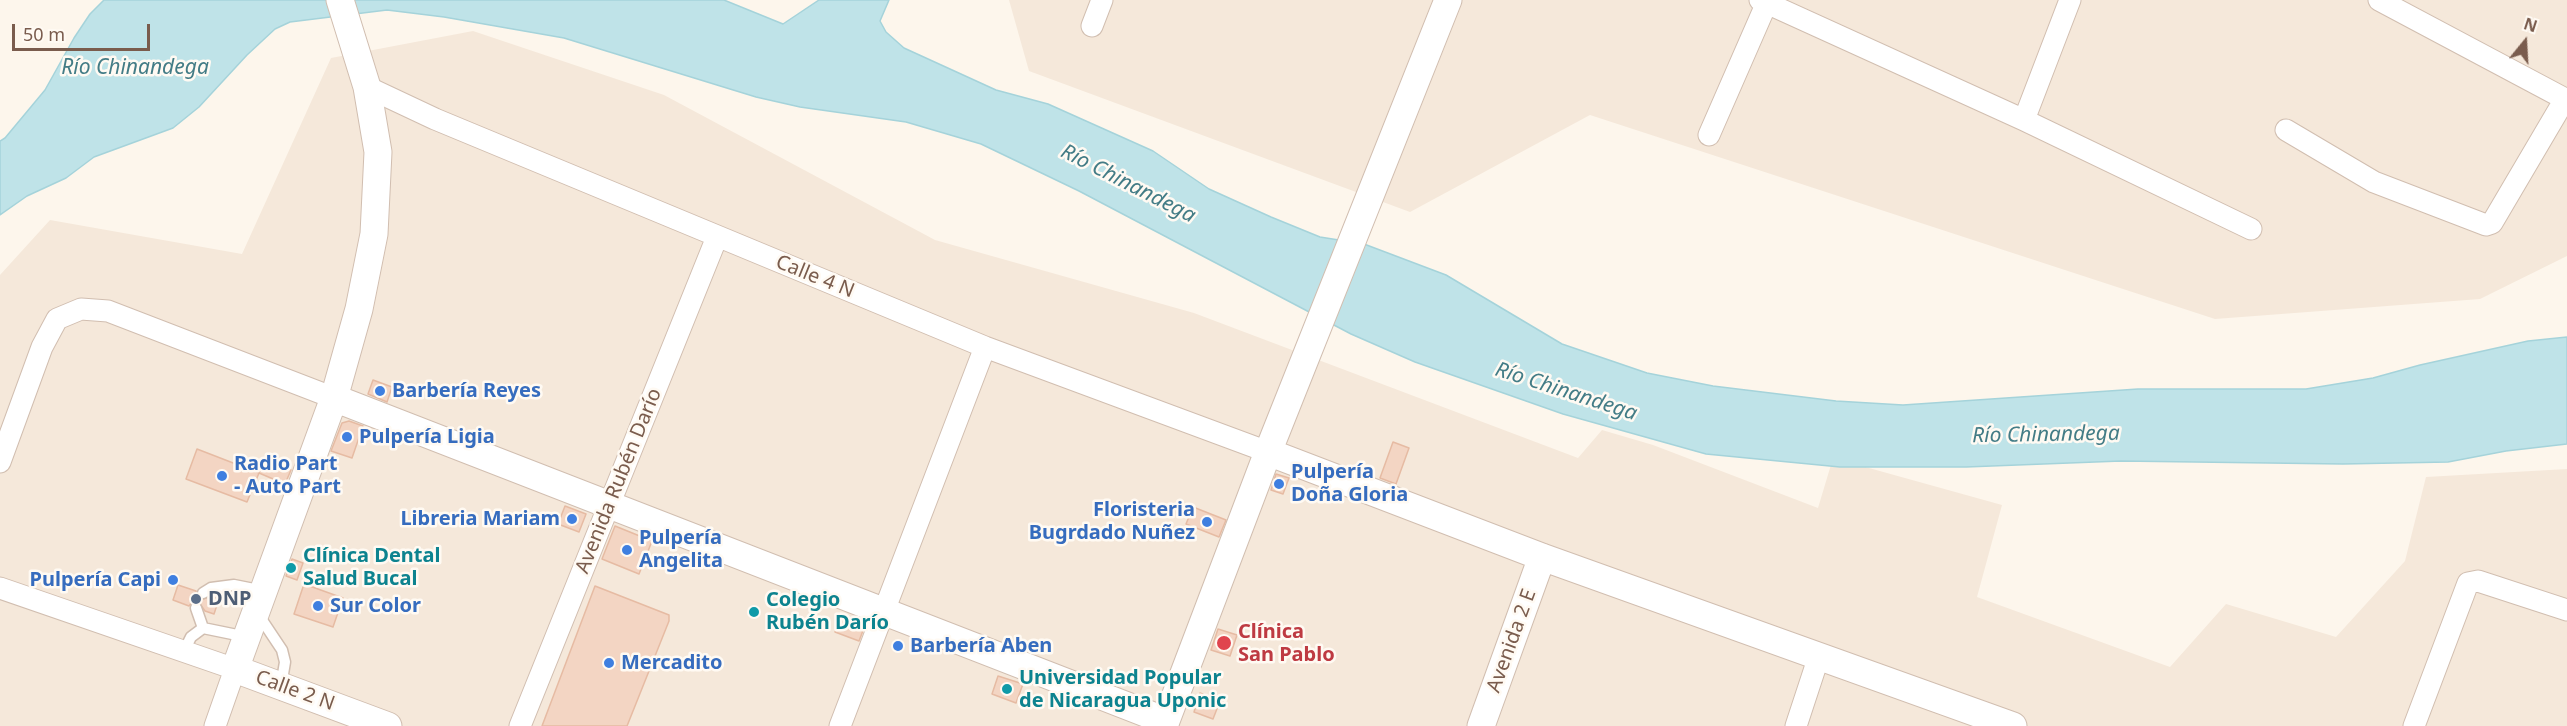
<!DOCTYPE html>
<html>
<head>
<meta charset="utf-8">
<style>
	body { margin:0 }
	#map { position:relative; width:2567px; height:726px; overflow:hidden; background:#fdf6ec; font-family:"Noto Sans",sans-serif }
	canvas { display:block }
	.north { position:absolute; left:2495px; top:12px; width:60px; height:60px; -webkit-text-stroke:4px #fffaf3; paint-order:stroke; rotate:18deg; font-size:16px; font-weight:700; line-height:24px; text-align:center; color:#7a5c4d }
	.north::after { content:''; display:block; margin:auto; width:21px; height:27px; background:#7a5c4d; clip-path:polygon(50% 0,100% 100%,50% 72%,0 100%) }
	.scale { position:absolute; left:12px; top:24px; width:138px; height:27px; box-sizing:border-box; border:3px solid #7a5c4d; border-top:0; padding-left:8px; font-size:18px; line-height:21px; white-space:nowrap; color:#7a5c4d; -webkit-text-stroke:4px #fffaf3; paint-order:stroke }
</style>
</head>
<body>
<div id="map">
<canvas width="2567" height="726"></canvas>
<div class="north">N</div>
<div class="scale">50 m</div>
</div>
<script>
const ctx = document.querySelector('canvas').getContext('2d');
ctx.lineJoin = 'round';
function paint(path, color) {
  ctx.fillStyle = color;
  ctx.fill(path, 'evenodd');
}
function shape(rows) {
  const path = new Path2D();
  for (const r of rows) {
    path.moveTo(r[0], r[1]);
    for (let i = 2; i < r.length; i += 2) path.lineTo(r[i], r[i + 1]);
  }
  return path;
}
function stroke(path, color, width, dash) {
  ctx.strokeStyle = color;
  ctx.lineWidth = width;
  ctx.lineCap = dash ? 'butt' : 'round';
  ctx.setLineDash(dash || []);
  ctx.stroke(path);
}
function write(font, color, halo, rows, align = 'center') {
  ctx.font = font + ' "Noto Sans",sans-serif';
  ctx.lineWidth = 5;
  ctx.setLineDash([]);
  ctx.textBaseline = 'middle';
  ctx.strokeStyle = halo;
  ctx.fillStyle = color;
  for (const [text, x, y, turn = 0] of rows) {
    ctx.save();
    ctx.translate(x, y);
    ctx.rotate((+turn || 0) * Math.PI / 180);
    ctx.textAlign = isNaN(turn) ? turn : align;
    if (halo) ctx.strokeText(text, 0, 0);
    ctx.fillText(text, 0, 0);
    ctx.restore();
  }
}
const residential = shape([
	[1009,0,2567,0,2567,256,2480,299,2215,319,1590,115,1410,212,1029,71],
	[473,31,664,95,935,240,1194,313,1578,458,1602,430,1653,445,1818,508,1833,458,2002,505,1977,597,2170,667,2226,604,2336,637,2405,561,2426,477,2567,469,2567,726,0,726,0,275,50,220,242,254,331,58]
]);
const water = shape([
	[104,0,724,0,783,24,819,0,889,0,880,21,886,32,904,48,996,90,1048,104,1153,151,1209,189,1271,217,1320,237,1364,244,1446,275,1562,344,1647,373,1713,386,1836,401,1903,405,2138,389,2306,389,2373,378,2420,365,2528,341,2567,337,2567,444,2506,451,2448,462,2343,464,2121,461,1966,467,1840,467,1706,454,1563,414,1415,362,1351,334,1079,191,981,144,906,122,800,107,756,97,564,38,444,17,387,10,290,22,275,29,247,55,199,107,173,128,94,157,66,178,27,196,0,215,0,141,5,138,45,90,74,38,90,14,104,0]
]);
const building = shape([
	[373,380,392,387,387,402,368,394,373,380],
	[349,421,363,426,352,458,331,451,342,423,349,421],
	[1393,442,1409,448,1396,484,1380,478,1393,442],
	[197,449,259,473,247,502,186,479,197,449],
	[264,459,291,470,285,484,259,473,264,459],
	[1276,474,1289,478,1283,494,1271,490,1276,474],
	[565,506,586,514,579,532,558,524,565,506],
	[1193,507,1226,520,1219,537,1186,524,1193,507],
	[615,526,652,541,639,574,602,559,615,526],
	[292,559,303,563,297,580,286,576,292,559],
	[304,584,343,598,333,627,294,614,304,584],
	[178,585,196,591,196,596,200,600,212,596,219,599,214,614,205,611,198,601,193,601,189,606,173,600,178,585],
	[595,586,669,615,669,621,627,726,542,726,595,586],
	[841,615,861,623,864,628,859,641,835,632,841,615],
	[1218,629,1237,635,1230,656,1211,650,1218,629],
	[998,676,1023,684,1016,703,992,694,998,676],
	[1200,693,1220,701,1213,719,1194,712,1200,693]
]);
const service = shape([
	[203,593,211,588,234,585,264,591],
	[196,608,203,628],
	[258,614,282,650,285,662,281,686],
	[184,651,191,637,203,628,247,637]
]);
const minor = shape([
	[1760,0,2024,120,2251,229],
	[2379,0,2567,100],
	[1092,26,1102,0],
	[367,87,435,119,985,347,1268,452],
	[2024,120,2070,0],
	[2286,130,2374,182,2486,225,2492,223,2565,99],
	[1709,135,1768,0],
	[0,462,42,347,57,319,81,309,108,311,334,398],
	[0,588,235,669,215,726],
	[520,726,717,237],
	[840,726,985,347],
	[1796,726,1819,656],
	[2414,726,2468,583,2478,581,2567,610]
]);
const tertiary = shape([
	[340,0,367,87,378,152,374,234,359,309,334,398,235,669,388,726],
	[334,398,1166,721],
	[1268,452,1542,557,2013,726],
	[1164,726,1268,452,1448,0],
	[1481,726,1542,557]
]);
const markers = [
	[380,391,6,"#3f7fe0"],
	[347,437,6,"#3f7fe0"],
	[222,476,6,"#3f7fe0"],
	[1279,484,6,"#3f7fe0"],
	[572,519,6,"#3f7fe0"],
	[1207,522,6,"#3f7fe0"],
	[627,550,6,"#3f7fe0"],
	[291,568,6,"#0f9aa8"],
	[173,580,6,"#3f7fe0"],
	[196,599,6,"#5c6f8a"],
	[318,606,6,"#3f7fe0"],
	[754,612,6,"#0f9aa8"],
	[1224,643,8,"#e0444e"],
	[898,646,6,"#3f7fe0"],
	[609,663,6,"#3f7fe0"],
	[1007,689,6,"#0f9aa8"]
];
const streetNames = [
	["Calle 4 N",815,277,22],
	["Avenida Rubén Darío",619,481,-68],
	["Avenida 2 E",1512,641,-70],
	["Calle 2 N",295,691,20]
];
const shopNames = [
	["Barbería Reyes",392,391],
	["Pulpería Ligia",359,437],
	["Radio Part",234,464],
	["- Auto Part",234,487],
	["Pulpería",1291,472],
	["Doña Gloria",1291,495],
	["Floristeria",1195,510,"right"],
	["Bugrdado Nuñez",1195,533,"right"],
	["Libreria Mariam",560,519,"right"],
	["Pulpería",639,538],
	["Angelita",639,561],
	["Pulpería Capi",161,580,"right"],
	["Sur Color",330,606],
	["Barbería Aben",910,646],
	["Mercadito",621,663]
];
const cultureNames = [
	["Clínica Dental",303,556],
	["Salud Bucal",303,579],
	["Colegio",766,600],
	["Rubén Darío",766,623],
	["Universidad Popular",1019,678],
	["de Nicaragua Uponic",1019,701]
];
const serviceNames = [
	["DNP",208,599]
];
const healthNames = [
	["Clínica",1238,632],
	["San Pablo",1238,655]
];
const waterNames = [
	["Río Chinandega",135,68],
	["Río Chinandega",1128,184,27],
	["Río Chinandega",1566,392,18],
	["Río Chinandega",2046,435,-1]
];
paint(residential, '#f5e8da');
paint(water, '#bfe3e8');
stroke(water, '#a5d3da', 1.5);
paint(building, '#f3d5c3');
stroke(building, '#e6bba3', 1.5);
stroke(service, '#d1beb0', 13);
stroke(minor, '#d1beb0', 23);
stroke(tertiary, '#d1beb0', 29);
stroke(service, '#fff', 10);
stroke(minor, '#fff', 21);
stroke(tertiary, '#fff', 27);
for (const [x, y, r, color] of markers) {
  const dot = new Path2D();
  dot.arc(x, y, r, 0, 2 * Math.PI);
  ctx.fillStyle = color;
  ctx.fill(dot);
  stroke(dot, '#fffaf3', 2);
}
write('20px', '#7a5c4d', '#fffaf3', streetNames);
write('bold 20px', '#366cbe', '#fffaf3', shopNames, 'left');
write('bold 20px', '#0d838f', '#fffaf3', cultureNames, 'left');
write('bold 20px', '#4e5e75', '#fffaf3', serviceNames, 'left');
write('bold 20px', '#be3a42', '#fffaf3', healthNames, 'left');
write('italic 21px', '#437c86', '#fffaf3', waterNames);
</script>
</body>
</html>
